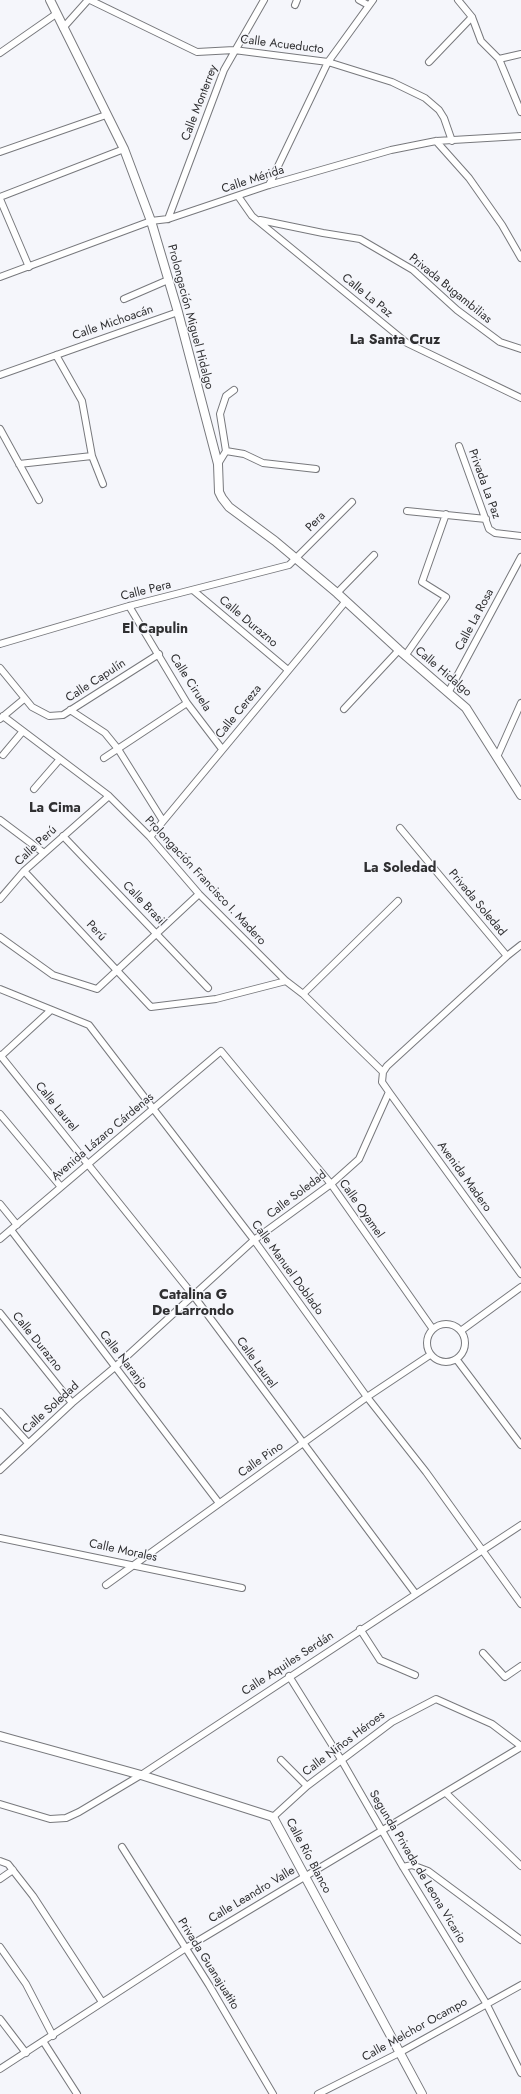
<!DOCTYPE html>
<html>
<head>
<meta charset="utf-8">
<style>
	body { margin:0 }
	canvas { display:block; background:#f5f6fb }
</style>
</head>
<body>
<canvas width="521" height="2094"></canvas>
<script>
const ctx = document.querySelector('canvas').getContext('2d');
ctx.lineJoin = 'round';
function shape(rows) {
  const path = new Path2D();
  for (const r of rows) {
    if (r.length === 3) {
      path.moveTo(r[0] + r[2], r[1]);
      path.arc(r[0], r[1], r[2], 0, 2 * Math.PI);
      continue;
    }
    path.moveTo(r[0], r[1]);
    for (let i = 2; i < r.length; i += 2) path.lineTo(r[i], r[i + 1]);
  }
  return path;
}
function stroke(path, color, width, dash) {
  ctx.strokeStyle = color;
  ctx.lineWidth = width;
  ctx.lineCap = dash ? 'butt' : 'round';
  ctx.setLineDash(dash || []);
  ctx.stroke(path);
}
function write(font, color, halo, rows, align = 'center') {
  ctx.font = font + ' Jost,sans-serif';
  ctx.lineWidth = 3;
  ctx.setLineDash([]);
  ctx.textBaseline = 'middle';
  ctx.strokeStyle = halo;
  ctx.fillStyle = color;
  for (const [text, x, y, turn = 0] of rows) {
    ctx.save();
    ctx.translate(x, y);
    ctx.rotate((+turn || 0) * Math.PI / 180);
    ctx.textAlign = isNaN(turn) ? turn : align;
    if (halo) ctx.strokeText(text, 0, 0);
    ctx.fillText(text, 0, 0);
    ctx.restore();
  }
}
const minor = shape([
	[90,0,197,52,234,50,328,62,392,82,425,98,439,110,444,118,452,141],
	[359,0,368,5],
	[458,0,472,17,481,41,499,59,521,112],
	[295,5,297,0],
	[63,28,88,0],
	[0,53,56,14],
	[499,59,521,54],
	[429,62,472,17],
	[436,141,469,178,502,225,521,258],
	[0,152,106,115],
	[269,185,328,62,373,0],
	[238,196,252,216,407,343,521,398],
	[0,197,124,149],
	[0,199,29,267],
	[168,219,224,70,264,0],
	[260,220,323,233,360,239,413,270,457,310,500,342,521,349],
	[0,277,151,221,168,219,269,185,391,150,436,141,521,136],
	[124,299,168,280],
	[56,355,82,401,92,456,103,484],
	[0,375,178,312],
	[0,429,39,500],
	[459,446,489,529,495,533,521,536],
	[226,451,244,454,263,463,316,469],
	[19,464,92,456],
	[218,464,226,451,220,414,226,396,234,390],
	[407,511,486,519],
	[194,591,288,670],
	[337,593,374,555],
	[129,606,187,703,222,749],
	[0,644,129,606,289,565,352,502],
	[405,656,446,597,422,582,446,514],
	[0,668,32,707,49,716,63,715,159,654],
	[448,693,521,557],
	[344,709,399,650],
	[70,710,105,733,118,749,163,821],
	[3,716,109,796,150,837,199,894,286,981,303,994,383,1072],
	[0,719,24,699],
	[3,755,23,731],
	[497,757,521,703],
	[104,758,187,703],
	[34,789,60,759],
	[0,820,44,853],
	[400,828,507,956],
	[63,836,208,988],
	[150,837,346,601],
	[24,871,151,1007,216,999,286,981],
	[0,899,24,871,109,796],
	[0,937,53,975,97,989,199,894],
	[0,989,89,1025,254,1240,367,1397,426,1472,521,1604],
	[303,994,398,901],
	[0,1055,193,1295,415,1593],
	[1,1056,51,1010],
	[389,1092,521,1274],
	[0,1114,61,1187],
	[0,1204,17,1225],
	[11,1230,219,1503],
	[0,1239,221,1051,331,1184,432,1328],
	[0,1313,72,1403],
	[446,1343,19],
	[462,1330,521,1287],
	[457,1360,521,1445],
	[0,1412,28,1443],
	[0,1470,72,1403,115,1367,254,1240,331,1184,359,1159,389,1092,382,1082,383,1072,387,1066,507,956,521,945],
	[0,1538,242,1588],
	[106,1585,367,1397,430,1355],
	[360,1629,380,1660,415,1675],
	[483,1653,505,1677,521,1666],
	[289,1676,342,1761,403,1867,486,2003,521,2073],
	[281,1760,307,1786],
	[446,1793,521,1866],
	[0,1804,50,1819,66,1818,79,1812,141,1775,521,1525],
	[273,1817,307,1786,392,1722,436,1699,492,1724,521,1746],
	[122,1847,209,1985,273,2094],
	[0,1861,8,1864,33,1896,102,2002],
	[403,1867,412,1865,428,1871,521,1940],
	[0,1879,13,1870],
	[0,1947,26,1984,53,2036],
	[0,2019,26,2053],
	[43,2041,77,2094],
	[0,2069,186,1948,521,1747],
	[318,2094,399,2053,521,1985]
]);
const tertiary = shape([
	[50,0,124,149,151,221,178,312,218,464,219,492,222,498,229,507,275,541,337,593,399,650,466,708,521,795],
	[0,1736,141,1775,273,1817,422,2094]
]);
const streetNames = [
	["Calle Acueducto",282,45,7],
	["Calle Monterrey",200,103,-69],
	["Calle Mérida",253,180,-18],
	["Privada Bugambilias",450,289,39],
	["Calle La Paz",367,296,39],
	["Prolongación Miguel Hidalgo",190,317,75],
	["Calle Michoacán",113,323,-19],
	["Privada La Paz",484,484,70],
	["Pera",316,522,-45],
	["Calle Pera",146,591,-14],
	["Calle La Rosa",475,620,-62],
	["Calle Durazno",248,622,40],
	["Calle Hidalgo",443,672,40],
	["Calle Capulín",96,681,-33],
	["Calle Ciruela",190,683,57],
	["Calle Cereza",239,712,-51],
	["Calle Perú",36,846,-43],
	["Prolongación Francisco I. Madero",205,881,47],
	["Privada Soledad",477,903,50],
	["Calle Brasil",144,904,46],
	["Perú",96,931,47],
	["Calle Laurel",56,1107,51],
	["Avenida Lázaro Cárdenas",103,1137,-40],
	["Avenida Madero",464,1177,54],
	["Calle Soledad",297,1195,-37],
	["Calle Oyamel",361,1209,55],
	["Calle Manuel Doblado",287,1268,54],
	["Calle Durazno",37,1342,51],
	["Calle Naranjo",123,1360,52],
	["Calle Laurel",256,1363,54],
	["Calle Soledad",51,1408,-42],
	["Calle Pino",261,1460,-35],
	["Calle Morales",123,1551,12],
	["Calle Aquiles Serdán",288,1664,-33],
	["Calle Niños Héroes",344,1744,-37],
	["Calle Río Blanco",308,1856,62],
	["Segunda Privada de Leona Vicario",417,1867,59],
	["Calle Leandro Valle",252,1895,-31],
	["Privada Guanajuatito",208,1964,58],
	["Calle Melchor Ocampo",415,2030,-29]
];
const quarterNames = [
	["La Santa Cruz",395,341],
	["El Capulin",155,630],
	["La Cima",55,809],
	["La Soledad",400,869],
	["Catalina G",193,1296],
	["De Larrondo",193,1312]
];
stroke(minor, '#78797d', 8);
stroke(tertiary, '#78797d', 10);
stroke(minor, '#fff', 6);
stroke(tertiary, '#fff', 8);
write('12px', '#2f2f31', '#f5f6fb', streetNames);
write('bold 14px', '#2f2f31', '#f5f6fb', quarterNames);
</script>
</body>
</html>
